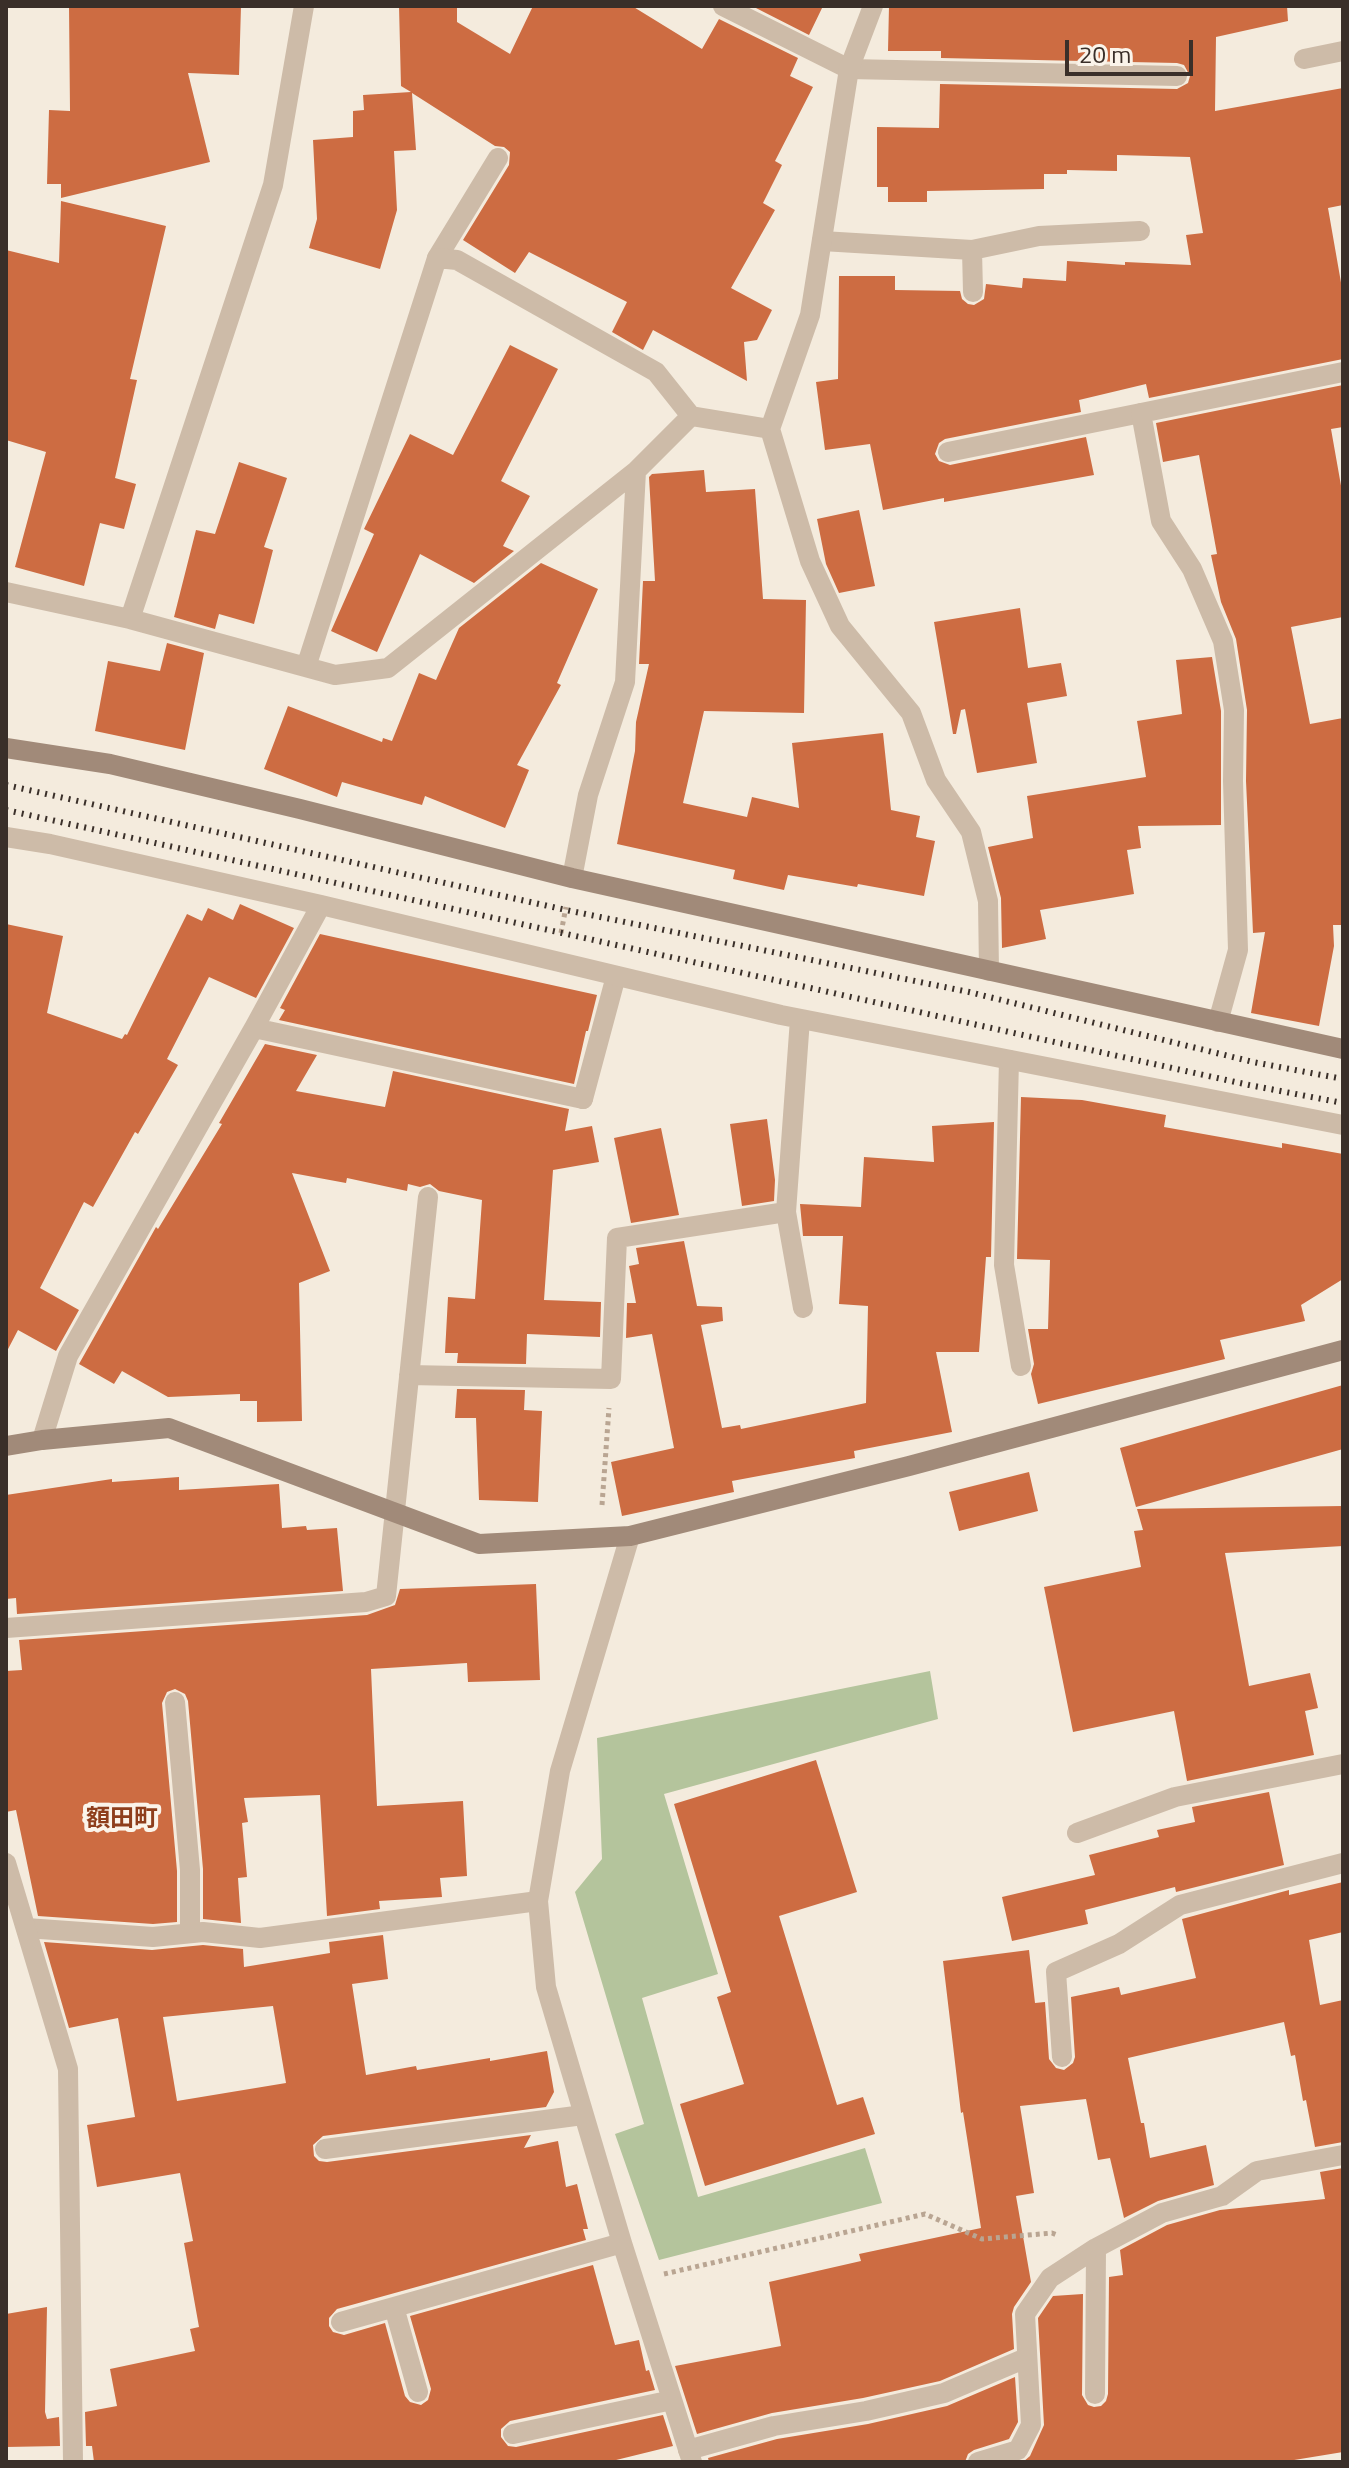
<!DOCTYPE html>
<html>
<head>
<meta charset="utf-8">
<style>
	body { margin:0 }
	#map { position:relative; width:1349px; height:2468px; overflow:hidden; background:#f4ebdd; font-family:"Titillium Web",sans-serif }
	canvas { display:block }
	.frame { position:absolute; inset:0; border:8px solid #3a2f29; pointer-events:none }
	.scale { position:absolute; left:1065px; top:40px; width:128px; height:36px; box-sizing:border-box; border:4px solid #3a2f29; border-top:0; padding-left:10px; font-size:24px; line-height:28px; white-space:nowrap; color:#3a2f29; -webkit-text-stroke:6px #fbf4ea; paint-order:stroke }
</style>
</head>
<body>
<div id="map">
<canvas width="1349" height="2468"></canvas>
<div class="frame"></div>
<div class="scale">20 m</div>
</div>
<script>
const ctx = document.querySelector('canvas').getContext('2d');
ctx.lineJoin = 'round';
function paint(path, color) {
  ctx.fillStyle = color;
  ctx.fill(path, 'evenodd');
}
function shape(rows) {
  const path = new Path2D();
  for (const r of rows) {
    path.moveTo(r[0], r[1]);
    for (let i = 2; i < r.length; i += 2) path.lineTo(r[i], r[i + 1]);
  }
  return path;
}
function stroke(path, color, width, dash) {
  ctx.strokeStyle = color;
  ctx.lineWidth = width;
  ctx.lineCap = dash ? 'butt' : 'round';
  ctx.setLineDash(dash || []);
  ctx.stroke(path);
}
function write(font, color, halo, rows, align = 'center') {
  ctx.font = font + ' "Titillium Web","Noto Sans JP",sans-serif';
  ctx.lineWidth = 8;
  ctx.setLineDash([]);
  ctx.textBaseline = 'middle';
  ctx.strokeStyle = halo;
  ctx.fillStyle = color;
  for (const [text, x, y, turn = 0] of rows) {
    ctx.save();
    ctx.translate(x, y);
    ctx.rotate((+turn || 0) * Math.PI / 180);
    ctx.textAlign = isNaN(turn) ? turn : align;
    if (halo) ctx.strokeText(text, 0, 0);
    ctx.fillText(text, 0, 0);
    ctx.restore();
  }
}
const green = shape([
	[930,1671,938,1719,664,1794,718,1974,642,1998,698,2197,865,2148,882,2203,659,2260,615,2134,644,2124,575,1892,602,1859,597,1738]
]);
const building = shape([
	[69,6,241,6,239,75,188,73,210,162,61,198,61,184,47,184,49,110,70,111],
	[399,6,457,6,457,22,510,54,533,6,632,6,702,49,719,19,798,58,790,76,813,87,775,161,782,165,763,203,775,210,731,288,772,310,757,340,744,342,747,381,653,330,643,350,612,332,627,302,529,252,515,273,463,240,509,165,510,152,504,147,495,146,412,93,416,150,394,151,397,210,380,269,309,248,317,219,313,140,353,137,353,111,364,110,363,95,411,92,401,86],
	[752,6,823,6,809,35],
	[889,6,1287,6,1288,21,1216,37,1215,111,1343,88,1343,205,1328,208,1343,294,1343,359,1149,398,1146,384,1079,400,1081,412,945,439,939,443,935,454,939,461,950,465,1086,437,1094,475,944,502,944,498,883,510,870,444,825,450,816,382,838,379,839,276,895,276,895,290,960,291,962,299,968,304,974,305,984,299,986,284,1022,288,1023,278,1066,281,1067,261,1125,265,1125,262,1191,265,1186,235,1203,233,1190,157,1117,155,1117,171,1067,170,1067,174,1044,174,1044,189,927,191,927,202,888,202,888,187,877,187,877,127,939,128,940,84,1177,89,1188,83,1190,76,1184,65,1177,63,941,58,941,51,888,51],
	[61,201,166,226,130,379,137,380,115,478,136,484,124,529,100,523,84,586,15,567,46,452,6,440,6,250,59,263],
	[510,345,558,369,501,481,530,496,503,546,514,551,474,583,420,554,377,652,331,631,374,534,364,529,410,434,453,455],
	[1343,385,1343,427,1331,429,1343,497,1343,617,1291,627,1310,724,1343,718,1343,925,1333,925,1334,946,1319,1026,1251,1013,1265,932,1253,933,1246,781,1247,710,1236,639,1221,602,1211,555,1217,554,1199,455,1163,462,1156,423],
	[239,462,287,478,264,547,273,550,254,624,219,614,215,629,174,617,196,530,215,534],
	[704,470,706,492,755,489,763,599,806,600,804,713,704,711,683,803,747,817,752,797,799,808,792,743,883,733,891,810,920,816,916,837,935,841,924,896,858,884,857,887,788,875,784,890,733,879,735,870,617,844,635,751,636,722,649,664,639,664,643,581,655,581,649,477,652,474],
	[859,510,875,586,839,593,826,564,817,519],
	[541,563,598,589,557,683,561,685,517,765,529,770,505,828,425,796,422,805,342,782,337,797,264,769,288,706,382,742,383,738,392,741,419,673,436,680,459,628],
	[1020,608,1028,668,1061,663,1067,696,1027,703,1037,763,977,773,965,709,961,710,956,734,953,734,934,622],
	[167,643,204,653,185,750,95,731,108,661,160,671],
	[1212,657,1221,711,1221,825,1138,826,1141,848,1127,850,1134,894,1040,910,1046,939,1002,948,1001,898,988,847,1033,838,1027,796,1146,777,1137,721,1182,714,1176,660],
	[240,904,294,928,256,998,209,977,167,1059,178,1065,138,1134,135,1132,93,1207,84,1202,40,1288,79,1310,56,1351,18,1330,6,1353,6,924,63,936,47,1013,122,1039,125,1034,127,1035,187,914,202,921,208,908,233,920],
	[320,934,597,995,588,1031,586,1031,574,1084,279,1020,285,1010,280,1008],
	[265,1044,317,1055,296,1091,385,1107,393,1071,569,1109,565,1131,592,1126,599,1162,553,1170,544,1300,601,1302,600,1337,527,1334,526,1364,457,1363,458,1353,445,1353,448,1297,475,1299,482,1200,439,1191,430,1184,420,1187,408,1184,407,1191,347,1178,346,1183,292,1173,330,1271,299,1283,302,1421,257,1422,257,1401,240,1401,240,1394,168,1397,122,1371,114,1384,79,1364,156,1227,158,1229,222,1124,219,1123],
	[1021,1097,1082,1100,1166,1115,1164,1127,1282,1148,1282,1143,1343,1154,1343,1279,1301,1305,1305,1321,1220,1340,1225,1359,1038,1404,1031,1374,1034,1364,1028,1329,1048,1329,1050,1260,1017,1259],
	[767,1119,775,1180,774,1201,742,1206,730,1124],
	[994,1122,991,1257,986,1257,979,1352,936,1352,952,1432,854,1451,855,1458,732,1481,734,1492,622,1516,611,1462,674,1448,652,1334,626,1338,627,1303,636,1303,629,1266,639,1264,636,1248,684,1241,697,1306,722,1307,723,1321,701,1325,722,1428,740,1425,741,1429,866,1403,868,1306,839,1304,843,1236,803,1236,800,1204,861,1207,864,1157,934,1162,932,1126],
	[661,1128,679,1215,631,1223,614,1138],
	[1343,1385,1343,1449,1136,1507,1120,1448],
	[457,1389,525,1390,524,1410,542,1411,538,1502,479,1500,476,1418,455,1418],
	[1029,1472,1038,1511,959,1531,949,1492],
	[179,1477,179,1490,279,1484,282,1528,306,1526,307,1530,337,1528,343,1591,17,1614,16,1598,6,1599,6,1495,112,1479,112,1482],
	[1343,1506,1343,1546,1225,1553,1249,1686,1310,1673,1318,1708,1305,1711,1314,1755,1187,1781,1174,1711,1073,1732,1044,1587,1141,1567,1134,1531,1143,1530,1137,1509],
	[536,1584,540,1680,468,1682,467,1663,371,1669,377,1806,463,1801,467,1876,440,1878,442,1897,379,1901,380,1909,327,1916,320,1795,244,1798,248,1822,242,1823,247,1877,238,1878,241,1923,203,1919,203,1869,188,1701,185,1694,175,1689,167,1692,162,1703,177,1871,177,1922,153,1924,38,1916,16,1810,6,1812,6,1671,22,1670,19,1640,367,1615,395,1605,400,1589],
	[816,1760,857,1892,779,1916,837,2105,863,2097,875,2134,705,2186,680,2104,744,2084,717,1997,731,1992,674,1804],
	[1269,1792,1284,1865,1176,1892,1175,1887,1085,1910,1088,1924,1012,1941,1002,1897,1095,1875,1089,1855,1159,1837,1157,1830,1195,1822,1192,1807],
	[1343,1882,1343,1932,1309,1940,1320,2005,1343,2000,1343,2142,1315,2147,1306,2100,1303,2101,1295,2055,1291,2056,1284,2022,1128,2058,1141,2123,1144,2123,1150,2158,1206,2145,1214,2185,1158,2201,1124,2218,1110,2158,1098,2160,1086,2099,1020,2106,1034,2193,1016,2196,1031,2282,1014,2307,1012,2314,1014,2349,940,2381,863,2398,772,2413,697,2434,675,2366,781,2346,769,2282,861,2261,859,2254,981,2228,963,2112,961,2113,943,1961,1029,1950,1035,2003,1045,2002,1049,2059,1056,2068,1064,2070,1073,2063,1075,2057,1071,1997,1119,1987,1121,1995,1196,1978,1182,1919,1289,1890,1289,1895],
	[383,1935,388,1979,352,1984,366,2075,416,2066,417,2070,490,2058,490,2061,547,2051,554,2092,546,2107,323,2136,313,2145,314,2156,319,2161,327,2162,531,2135,524,2148,558,2141,566,2187,577,2184,588,2229,583,2229,586,2240,337,2309,329,2318,329,2326,333,2332,344,2335,385,2323,405,2396,410,2402,421,2405,428,2400,431,2389,410,2316,593,2265,615,2345,639,2340,646,2371,649,2370,655,2390,510,2421,501,2429,501,2437,508,2446,516,2447,663,2415,673,2446,608,2462,94,2462,92,2446,86,2446,85,2412,117,2406,110,2369,195,2351,190,2329,199,2327,184,2243,193,2241,180,2173,97,2187,87,2125,135,2117,118,2018,69,2028,44,1942,152,1950,203,1945,243,1949,244,1967,330,1953,329,1942],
	[273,2006,286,2083,177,2101,163,2017],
	[1343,2168,1343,2452,1282,2462,1023,2462,1030,2456,1044,2425,1038,2318,1053,2296,1083,2294,1082,2395,1088,2405,1094,2407,1101,2406,1106,2401,1108,2394,1109,2277,1123,2275,1120,2250,1167,2225,1220,2210,1325,2199,1320,2172],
	[47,2307,45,2412,47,2419,59,2417,60,2446,6,2447,6,2314],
	[1015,2377,1018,2422,1009,2439,974,2450,968,2454,965,2462,709,2462,708,2458,777,2439,868,2424,947,2406]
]);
const path = shape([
	[561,933,566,907],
	[602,1505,609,1408],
	[664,2274,925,2214,982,2239,1052,2233,1057,2235]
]);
const lane = shape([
	[723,6,849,69,1177,76],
	[1304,59,1343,51],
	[822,241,972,250,1039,236,1140,231],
	[972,250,973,292],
	[437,258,498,158],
	[948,452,1141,413],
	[1009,1060,1004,1265,1021,1366],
	[583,1099,616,976],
	[175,1702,190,1870,190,1933],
	[1077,1833,1175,1797,1343,1764],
	[26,1928,153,1937,203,1932,260,1938,538,1901],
	[1062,2057,1056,1972,1119,1944,1180,1905,1343,1863],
	[1095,2394,1096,2248],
	[688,2450,774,2426,866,2411,944,2393,1026,2358],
	[978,2462,1018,2450,1031,2425,1025,2314,1050,2278,1096,2248,1162,2213,1222,2196,1257,2171,1343,2155]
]);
const street = shape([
	[770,429,810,561,840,626,911,713,936,780,971,832,988,901,989,971],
	[6,592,130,619,335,675,388,668,636,471],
	[130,619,273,185,304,6],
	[306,667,437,258,457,260,656,372,691,416],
	[6,837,50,844,321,905,781,1015,1343,1125],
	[572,878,588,795,625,682,636,471,691,416,770,429,810,315,849,69,873,6],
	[1218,1022,1238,950,1233,781,1234,710,1223,641,1192,569,1161,521,1141,413,1343,372],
	[254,1028,321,905],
	[786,1212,803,1308],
	[409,1375,611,1379,617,1238,786,1212,800,1019],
	[42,1440,68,1356,254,1028,583,1099],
	[630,1536,560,1771,538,1901,546,1987,622,2243,692,2462],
	[6,1628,366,1602,386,1596,428,1197],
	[6,1863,68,2069,73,2462],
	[325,2149,583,2115],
	[394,2307,418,2392],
	[341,2322,622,2243],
	[513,2434,672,2400]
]);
const secondary = shape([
	[6,748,110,764,300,809,572,878,1343,1049],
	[6,1446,42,1440,169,1428,479,1544,630,1536,909,1466,1343,1350]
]);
const rail = shape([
	[6,785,566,910,969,992,1253,1062,1343,1079],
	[6,810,1249,1085,1343,1103]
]);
const neighbourhoodNames = [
	["額田町",122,1820]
];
paint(green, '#b4c49c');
paint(building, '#cd6c42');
stroke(path, '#b9a592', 5, [4, 4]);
stroke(lane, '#cdbba8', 20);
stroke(street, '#cdbba8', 20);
stroke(secondary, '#a18a79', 20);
stroke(rail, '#3a2f29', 6, [2, 6]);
write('bold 24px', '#8e3e1c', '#fbf4ea', neighbourhoodNames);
</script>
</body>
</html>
